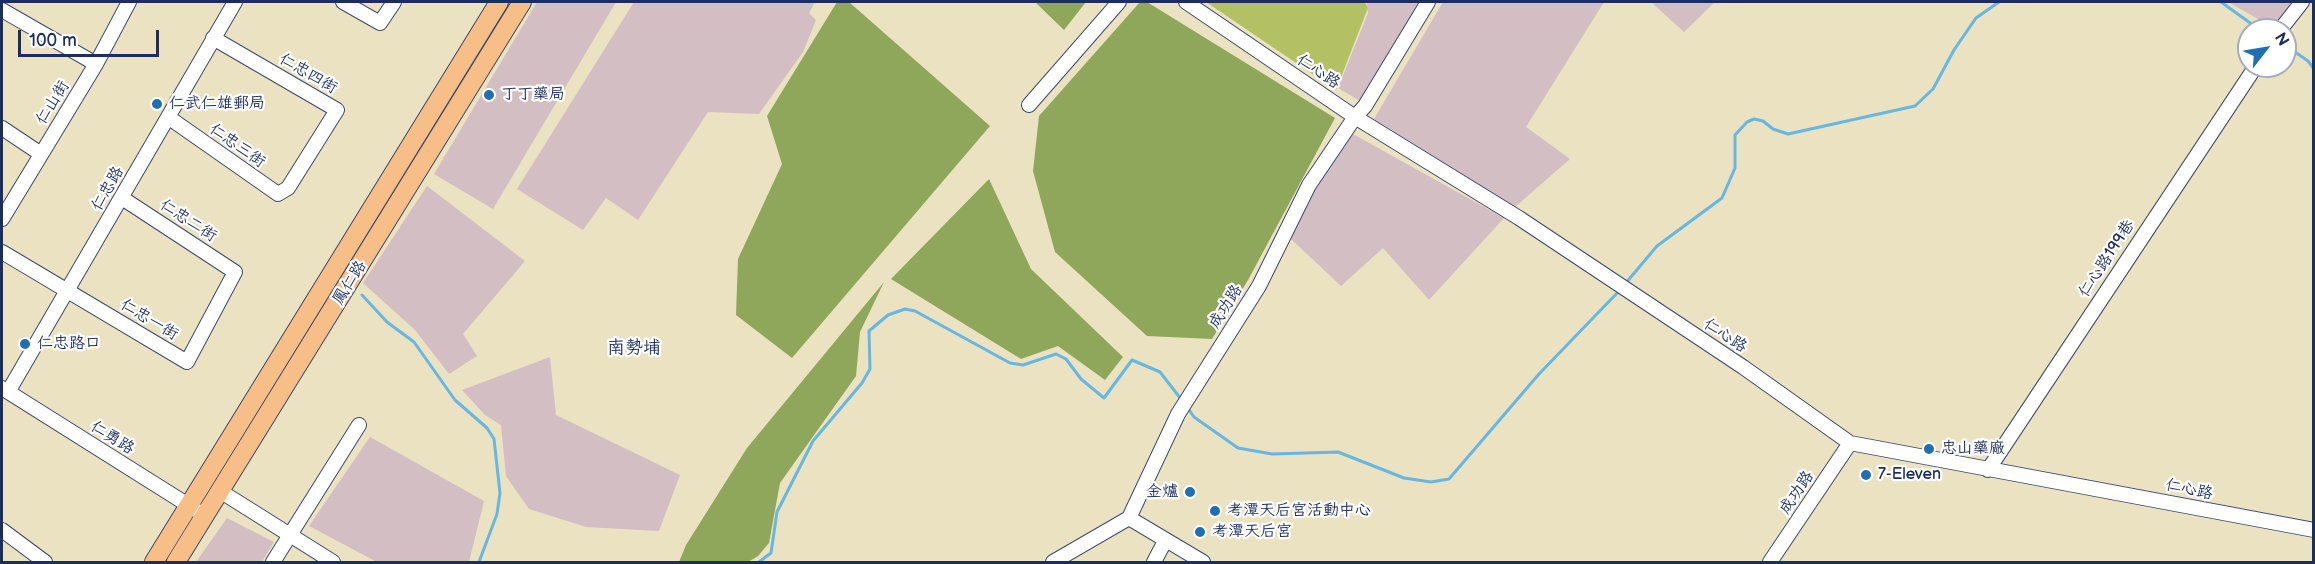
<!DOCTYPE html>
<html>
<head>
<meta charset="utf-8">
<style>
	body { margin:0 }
	#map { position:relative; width:2315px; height:564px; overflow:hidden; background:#ebe2c2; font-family:"Balsamiq Sans",sans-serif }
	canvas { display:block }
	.frame { position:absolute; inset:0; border:3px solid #1b2f5e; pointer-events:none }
	.north { position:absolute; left:2237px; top:18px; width:60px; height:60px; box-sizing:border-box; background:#fff; border:2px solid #a4acbf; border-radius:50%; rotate:59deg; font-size:16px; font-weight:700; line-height:24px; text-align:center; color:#1b2f5e }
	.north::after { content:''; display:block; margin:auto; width:21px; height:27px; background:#1f6fb2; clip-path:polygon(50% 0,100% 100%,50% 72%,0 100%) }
	.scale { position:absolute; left:18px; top:30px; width:141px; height:27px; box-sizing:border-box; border:3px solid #1b2f5e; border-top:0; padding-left:8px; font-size:18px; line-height:21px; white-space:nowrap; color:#1b2f5e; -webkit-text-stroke:4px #fff; paint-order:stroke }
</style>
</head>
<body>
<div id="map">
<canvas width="2315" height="564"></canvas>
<div class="frame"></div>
<div class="north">N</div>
<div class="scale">100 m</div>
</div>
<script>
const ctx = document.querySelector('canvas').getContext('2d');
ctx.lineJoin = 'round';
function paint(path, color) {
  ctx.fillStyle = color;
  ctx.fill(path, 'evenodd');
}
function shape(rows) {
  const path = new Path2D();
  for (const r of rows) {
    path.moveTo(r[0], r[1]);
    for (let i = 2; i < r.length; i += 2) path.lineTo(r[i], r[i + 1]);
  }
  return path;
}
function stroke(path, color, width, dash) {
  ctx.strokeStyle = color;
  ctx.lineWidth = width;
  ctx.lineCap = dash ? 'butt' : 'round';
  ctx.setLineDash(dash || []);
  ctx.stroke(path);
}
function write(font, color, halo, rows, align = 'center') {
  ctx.font = font + ' "Balsamiq Sans","LXGW WenKai TC",sans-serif';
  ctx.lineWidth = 4.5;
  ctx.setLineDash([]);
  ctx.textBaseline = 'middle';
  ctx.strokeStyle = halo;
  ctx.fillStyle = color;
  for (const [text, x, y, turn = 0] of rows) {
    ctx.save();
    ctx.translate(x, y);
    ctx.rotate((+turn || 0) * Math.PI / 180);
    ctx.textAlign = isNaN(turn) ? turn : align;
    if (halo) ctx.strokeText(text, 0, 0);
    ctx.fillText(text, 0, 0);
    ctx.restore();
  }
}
const industrial = shape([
	[537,2,616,2,493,209,434,174],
	[634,2,815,2,809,13,816,20,803,52,759,114,708,112,638,220,606,198,583,230,517,189],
	[1367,2,1419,2,1360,101,1338,88,1368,13],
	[1443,2,1604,2,1526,127,1570,159,1515,207,1374,119],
	[1651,2,1715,2,1684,32],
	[2228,2,2294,2,2274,28],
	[1353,134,1504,218,1429,300,1383,248,1341,286,1291,239,1317,185],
	[427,186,525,261,463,334,477,356,449,374,415,330,363,283],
	[550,357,556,415,680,475,659,531,586,527,529,509,506,476,501,425,485,415,462,390],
	[370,437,484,501,469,562,377,562,309,526],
	[227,518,274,542,262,562,196,562]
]);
const green = shape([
	[1206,2,1365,2,1368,8,1336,90]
]);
const forest = shape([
	[837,2,849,2,990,126,792,358,736,315,738,259,782,164,767,116],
	[1035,2,1086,2,1064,30],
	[1140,2,1147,2,1335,118,1248,280,1212,339,1147,336,1055,252,1033,171,1039,116],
	[989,179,1031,269,1123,357,1105,380,1058,346,1021,359,891,279],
	[884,282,860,332,856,376,780,483,769,543,758,556,748,562,679,562,686,545,747,448]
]);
const stream = shape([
	[2221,2,2260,30],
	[2285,45,2308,61,2314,69],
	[1625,284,1657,246,1722,198,1735,168,1735,135,1747,122,1754,119,1763,121,1773,129,1788,134,1915,106,1933,89,1954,50,1976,18,1999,2],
	[362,295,387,322,414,342,455,400,487,428,494,439,500,493,497,514,479,562],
	[1187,407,1194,417,1238,448,1272,454,1338,452,1404,478,1431,482,1449,479,1539,374,1621,289],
	[759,562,771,553,777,512,813,441,862,383,870,369,869,331,888,315,905,309,915,311,1010,363,1023,365,1056,354,1066,359,1081,379,1104,398,1132,360,1160,372,1181,399]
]);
const minor = shape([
	[343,2,380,23,394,2],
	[1186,2,1355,117,1519,218,1743,367,1850,443,2314,530],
	[2,10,96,64],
	[2280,30,2302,2],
	[1029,105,1119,2],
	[168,117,278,194,288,188,337,110,213,38],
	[2,128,41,154],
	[2,219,96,64,129,2],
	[2,252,187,362,235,272,122,198],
	[2,388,196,510],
	[8,392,235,2],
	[1988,470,2256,66],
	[220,491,333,562],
	[1129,518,1203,562],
	[2,530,45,562],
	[273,562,359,425],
	[1053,562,1129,518,1178,414,1259,286,1309,185,1355,117,1365,106,1428,2],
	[1154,562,1165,541],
	[1770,562,1850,443]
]);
const major = shape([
	[154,562,499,2],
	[176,562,522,2]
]);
const markers = [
	[489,95,6,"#1f6fb2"],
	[157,104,6,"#1f6fb2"],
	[25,344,6,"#1f6fb2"],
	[1929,449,6,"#1f6fb2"],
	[1866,475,6,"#1f6fb2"],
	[1190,492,6,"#1f6fb2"],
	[1215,511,6,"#1f6fb2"],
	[1200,532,6,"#1f6fb2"]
];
const streetNames = [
	["仁心路",1318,72,34],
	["仁忠四街",308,74,30],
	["仁山街",53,103,-58],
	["仁忠三街",237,146,35],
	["仁忠路",108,189,-60],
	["仁忠二街",188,221,33],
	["仁心路199巷",2107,259,-57],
	["鳳仁路",350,283,-58],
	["成功路",1226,307,-58],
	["仁忠一街",149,320,31],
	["仁心路",1725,336,33],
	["仁勇路",112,438,32],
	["仁心路",2189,490,12],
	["成功路",1797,493,-56]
];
const poiNames = [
	["丁丁藥局",501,95],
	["仁武仁雄郵局",169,104],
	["仁忠路口",37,344],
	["忠山藥廠",1941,449],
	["7-Eleven",1878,475],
	["金爐",1178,492,"right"],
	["考潭天后宮活動中心",1227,511],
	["考潭天后宮",1212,532]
];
const neighbourhoodNames = [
	["南勢埔",634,348]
];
paint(industrial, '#d2bec3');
paint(green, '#b3c164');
paint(forest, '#8ea75a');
stroke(stream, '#66b7e1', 3);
stroke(minor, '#3a4a6d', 16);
stroke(major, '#3a4a6d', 20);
stroke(minor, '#fff', 14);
stroke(major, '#f7be88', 18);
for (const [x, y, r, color] of markers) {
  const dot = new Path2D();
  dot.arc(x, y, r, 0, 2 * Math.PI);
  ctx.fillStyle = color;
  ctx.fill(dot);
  stroke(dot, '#fff', 2);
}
write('16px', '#1b2f5e', '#fff', streetNames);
write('16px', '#1b2f5e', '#fff', poiNames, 'left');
write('18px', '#1b2f5e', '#fff', neighbourhoodNames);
</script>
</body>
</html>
